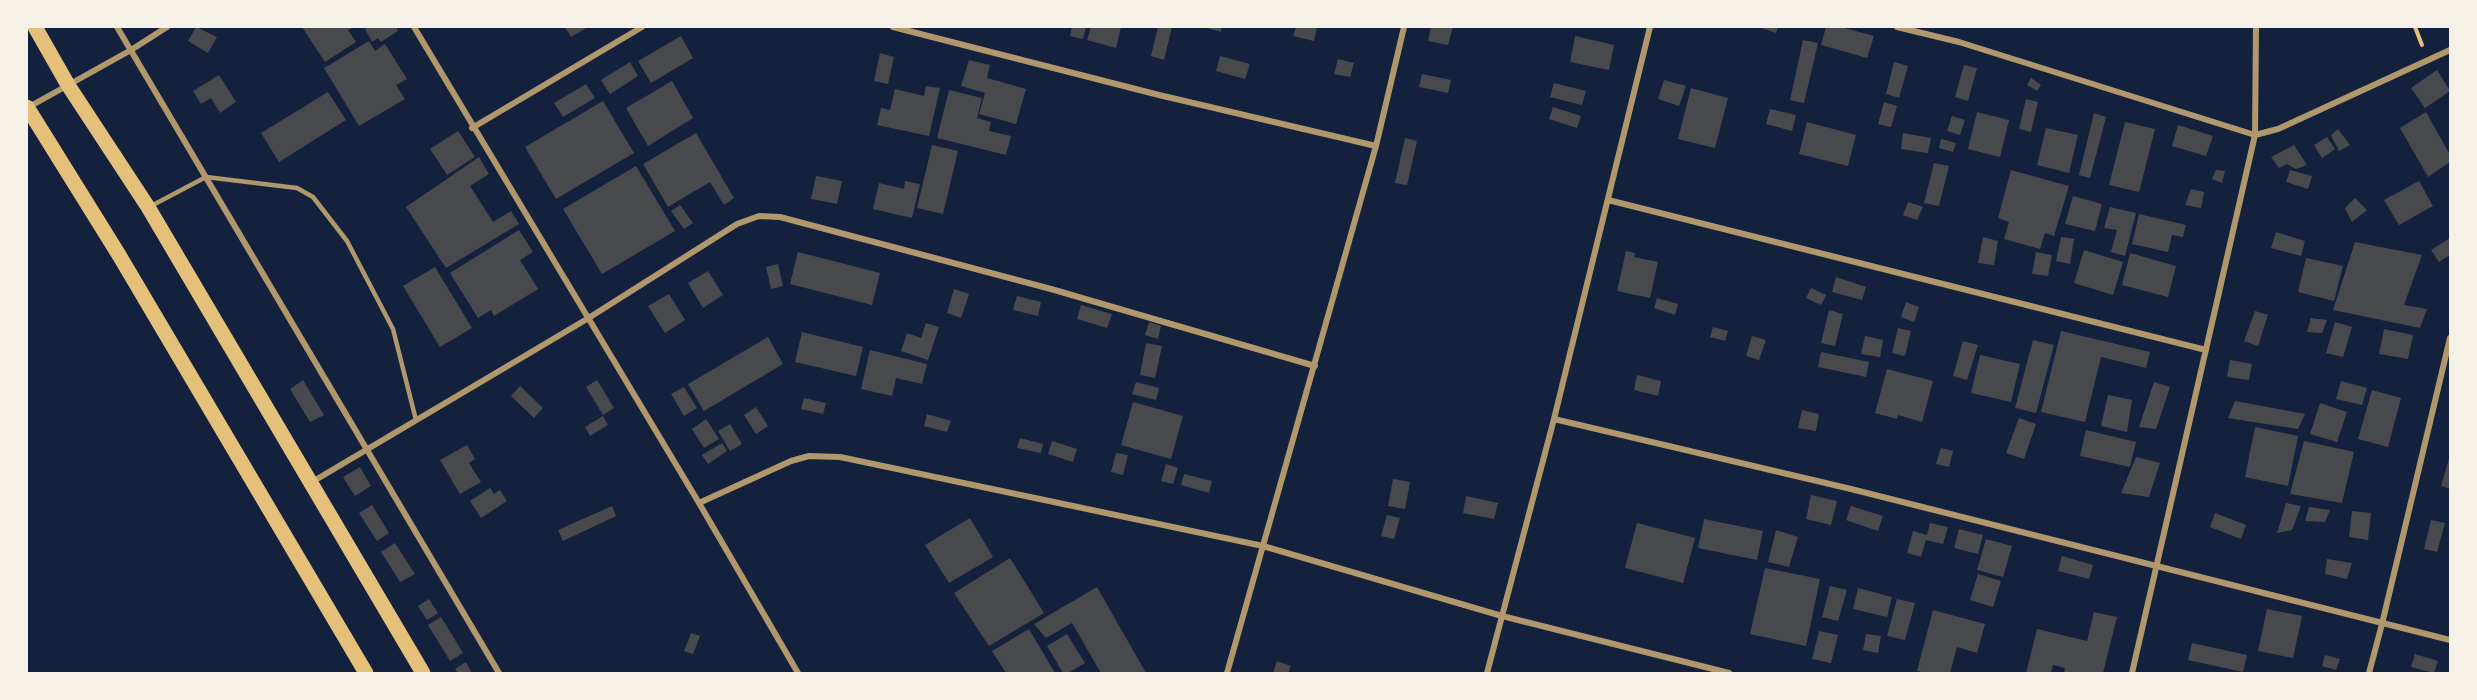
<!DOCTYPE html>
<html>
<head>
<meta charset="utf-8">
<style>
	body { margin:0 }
	#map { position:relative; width:2477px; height:700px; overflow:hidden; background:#14213d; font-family:Montserrat,sans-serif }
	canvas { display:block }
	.frame { position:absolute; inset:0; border:28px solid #f6f1e7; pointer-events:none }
</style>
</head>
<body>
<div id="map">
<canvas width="2477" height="700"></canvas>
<div class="frame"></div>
</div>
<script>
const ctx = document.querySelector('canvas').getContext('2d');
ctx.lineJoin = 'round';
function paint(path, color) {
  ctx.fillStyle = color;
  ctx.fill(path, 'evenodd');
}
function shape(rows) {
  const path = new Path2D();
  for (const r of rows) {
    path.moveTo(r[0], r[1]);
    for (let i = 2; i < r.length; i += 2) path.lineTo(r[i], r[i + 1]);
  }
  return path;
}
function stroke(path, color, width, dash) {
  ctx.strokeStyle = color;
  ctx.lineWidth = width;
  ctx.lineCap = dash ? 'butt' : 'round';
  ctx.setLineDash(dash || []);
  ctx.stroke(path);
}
const building = shape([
	[196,27,217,37,208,53,188,41],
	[302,27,354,27,348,30,356,42,325,62],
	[369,27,396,27,398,31,381,42,378,38,372,42,365,29],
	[565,27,588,27,571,37],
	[1072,27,1086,27,1083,39,1070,36],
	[1091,27,1121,27,1116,48,1087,40],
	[1158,27,1172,27,1164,60,1151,56],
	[1204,27,1222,27,1221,32],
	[1296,27,1317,27,1314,41,1293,36],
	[1431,27,1453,27,1448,45,1428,41],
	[1759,27,1778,27,1776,33],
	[1826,27,1841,27,1874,36,1867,58,1821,45],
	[681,36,693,58,651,83,638,61],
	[1575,36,1614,45,1609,70,1570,62],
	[1803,40,1818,43,1804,103,1790,100],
	[369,41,375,51,385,44,407,79,396,85,405,99,359,126,324,68],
	[880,53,894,57,888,84,874,81],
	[1220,56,1250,64,1245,79,1216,71],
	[1338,59,1354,63,1350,77,1334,74],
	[969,60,990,65,987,78,1026,89,1016,124,979,114,985,93,961,86],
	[630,62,638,76,610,94,601,80],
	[1894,62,1908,66,1899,98,1886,94],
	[1964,65,1977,68,1968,101,1955,97],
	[2437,70,2450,91,2425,108,2411,88],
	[1422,74,1451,80,1448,93,1419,87],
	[219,75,236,102,220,113,211,98,201,104,193,91],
	[2031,78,2041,85,2037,91,2027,85],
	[1664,80,1686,86,1679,106,1658,99],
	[672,81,693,118,648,146,626,108],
	[1554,83,1586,91,1582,105,1550,97],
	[586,84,595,98,563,117,554,103],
	[926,86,940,88,929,136,877,125,881,108,890,110,895,89,924,96],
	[1691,88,1728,98,1715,148,1678,139],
	[949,90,982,98,977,118,991,122,989,131,1011,136,1006,155,937,138],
	[328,92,346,120,279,162,261,133],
	[2026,99,2038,102,2031,132,2019,129],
	[603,101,634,153,556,199,525,147],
	[1884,102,1897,106,1891,127,1878,124],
	[1553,107,1581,116,1577,128,1549,119],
	[1770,109,1796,115,1792,131,1766,124],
	[1977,112,2009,120,2000,157,1968,149],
	[2426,112,2450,155,2450,162,2428,177,2400,128],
	[2094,113,2106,117,2090,178,2079,175],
	[1952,116,1965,120,1960,135,1947,131],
	[1807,122,1856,135,1848,166,1799,154],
	[2125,122,2155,129,2139,192,2109,185],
	[2178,125,2213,136,2206,156,2172,146],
	[2046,128,2078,135,2069,173,2037,165],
	[2338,129,2350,145,2339,151,2331,135],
	[458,131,475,157,447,175,430,149],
	[696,133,734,198,724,205,710,182,668,207,643,164],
	[1903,133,1931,138,1928,153,1901,149],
	[2327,137,2335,149,2322,158,2314,145],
	[1405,138,1417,141,1407,185,1395,183],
	[1941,139,1956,143,1953,152,1939,148],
	[932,145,958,151,943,214,917,208],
	[2294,145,2307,165,2296,169,2287,164,2279,168,2271,157],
	[479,157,489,174,470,186,493,222,511,211,519,224,446,268,406,207],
	[1934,163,1949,166,1939,206,1924,203],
	[636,166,675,231,602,274,563,209],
	[2011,170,2069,186,2054,236,2045,233,2040,249,2004,239,2009,222,1998,218],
	[2216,170,2225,171,2222,183,2212,179],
	[2290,170,2312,176,2308,189,2286,182],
	[816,176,842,181,837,204,811,199],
	[905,181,920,184,912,218,873,209,879,183,904,189],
	[2419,181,2433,206,2399,225,2384,200],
	[2191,189,2204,192,2201,208,2185,205],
	[2073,196,2102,204,2095,231,2065,224],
	[2355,198,2367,210,2352,222,2345,208],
	[1908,202,1923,207,1917,220,1903,215],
	[680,205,693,223,684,229,671,211],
	[2110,207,2136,213,2125,256,2111,252,2117,230,2104,228],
	[2139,214,2186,225,2183,237,2172,235,2168,252,2132,244],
	[519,230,533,252,520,260,538,289,494,316,491,310,478,318,450,273],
	[2276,232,2305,241,2301,256,2271,248],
	[1983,237,1998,241,1994,265,1978,263],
	[2061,237,2074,239,2070,264,2056,261],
	[2450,238,2450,255,2439,262,2431,250],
	[2355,242,2422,255,2404,305,2427,309,2420,328,2333,310],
	[2084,250,2123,262,2113,295,2074,283],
	[1626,251,1635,253,1634,257,1658,262,1650,298,1617,291],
	[798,252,880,273,872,305,790,284],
	[2036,252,2052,255,2048,276,2032,274],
	[2130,253,2176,266,2168,297,2122,285],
	[2306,258,2343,266,2334,301,2298,292],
	[778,264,783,286,771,289,766,267],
	[435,267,472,328,440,347,403,286],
	[708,271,723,295,703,308,688,283],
	[1836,277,1866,287,1862,300,1832,292],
	[1811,288,1826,295,1821,305,1806,298],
	[954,289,969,294,961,318,947,313],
	[669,294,685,320,665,333,648,306],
	[1017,296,1041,302,1038,316,1013,310],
	[1657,298,1678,304,1675,315,1654,308],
	[1906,302,1919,307,1914,322,1901,317],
	[1081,305,1112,314,1107,328,1077,319],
	[1829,310,1843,314,1835,346,1821,343],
	[2255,311,2268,315,2258,346,2244,341],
	[2311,318,2327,320,2322,333,2307,332],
	[1149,322,1161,326,1158,339,1145,335],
	[2335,322,2352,327,2343,357,2326,353],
	[926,323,939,327,928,360,901,351,907,333,921,338],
	[1713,327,1728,331,1725,341,1710,337],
	[1898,328,1911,331,1905,356,1892,353],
	[2384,329,2413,335,2408,359,2379,354],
	[2061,331,2150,352,2146,368,2101,357,2085,422,2041,412],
	[802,332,863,347,856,376,795,362],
	[1752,336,1766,340,1759,360,1746,356],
	[1865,336,1883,340,1880,357,1861,354],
	[768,337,783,364,704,411,688,384],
	[2033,340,2054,345,2036,413,2015,408],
	[1963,341,1978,345,1967,380,1953,376],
	[1146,343,1162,346,1155,378,1140,375],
	[870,350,927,364,922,384,896,378,892,396,861,389],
	[1821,352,1869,362,1866,377,1818,367],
	[1980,355,2020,364,2011,402,1971,393],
	[2230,360,2252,364,2249,380,2227,377],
	[1887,369,1933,381,1922,422,1898,415,1897,419,1875,413],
	[1637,375,1661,381,1658,396,1634,390],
	[303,380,324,415,310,422,290,389],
	[597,380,614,408,603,415,586,387],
	[2341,381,2367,388,2362,405,2336,399],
	[1136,382,1159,388,1156,400,1132,394],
	[2154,382,2170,387,2156,429,2139,427],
	[520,386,543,408,534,418,511,396],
	[684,387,697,408,684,416,671,394],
	[2372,390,2401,398,2388,447,2358,439],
	[2108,395,2132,400,2127,432,2101,426],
	[804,398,826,403,823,414,801,409],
	[2235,401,2305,414,2298,429,2228,418],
	[1133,402,1183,416,1171,459,1121,445],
	[2320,403,2347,412,2337,442,2310,434],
	[756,407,768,426,756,434,744,415],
	[1802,410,1819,414,1816,431,1798,428],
	[927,414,951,421,947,432,924,426],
	[603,416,608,425,590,436,585,427],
	[2019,418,2036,424,2024,459,2006,453],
	[706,419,719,439,704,448,692,429],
	[730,424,742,444,730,451,718,431],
	[2255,427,2298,436,2288,486,2245,477],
	[2086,430,2136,442,2130,467,2080,456],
	[1020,438,1043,444,1041,453,1017,448],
	[1052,441,1077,449,1073,462,1048,454],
	[2304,441,2354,452,2342,503,2290,494],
	[722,443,727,451,708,464,702,455],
	[467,445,475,459,469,463,481,482,460,494,440,460],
	[1941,448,1953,451,1949,467,1936,464],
	[1116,453,1128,455,1123,475,1111,472],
	[2136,457,2160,463,2149,497,2121,493],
	[2449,459,2450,459,2450,489,2441,486],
	[1166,464,1178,468,1173,484,1161,481],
	[360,467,371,486,355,496,343,477],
	[1184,474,1212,481,1209,493,1181,485],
	[1393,479,1410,482,1405,509,1388,506],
	[490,488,494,494,500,490,507,501,481,518,470,501],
	[1811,495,1837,501,1831,525,1806,519],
	[1466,496,1498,503,1494,519,1463,513],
	[2286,503,2301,506,2292,530,2277,533],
	[372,505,389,533,377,541,359,513],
	[612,506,616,516,563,541,558,530],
	[1851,506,1883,516,1878,531,1846,520],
	[2309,507,2330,510,2325,522,2305,521],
	[2352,511,2371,513,2368,540,2349,537],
	[2215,513,2246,525,2241,539,2210,527],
	[1387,515,1400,518,1394,539,1381,536],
	[970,518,993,557,949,583,925,545],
	[1704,519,1763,531,1757,560,1698,548],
	[2431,520,2445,523,2437,552,2424,549],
	[1637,523,1695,538,1683,583,1625,568],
	[1930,523,1948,527,1943,544,1926,540,1921,557,1907,553,1913,531,1927,535],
	[1959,529,1983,535,1978,554,1954,548],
	[1776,530,1798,537,1789,567,1768,562],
	[1986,539,2012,546,2003,577,1977,570],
	[395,543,415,574,400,582,381,552],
	[2062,556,2093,565,2089,579,2058,571],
	[1010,558,1044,613,989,646,954,593],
	[2327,559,2352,563,2347,579,2325,574],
	[1765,568,1820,579,1806,646,1750,634],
	[1978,574,2001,581,1993,607,1970,600],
	[1830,586,1847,590,1838,621,1822,617],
	[1097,587,1146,673,1101,673,1072,623,1046,638,1034,624],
	[1858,588,1892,597,1887,617,1853,609],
	[429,599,438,613,427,620,418,606],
	[1897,599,1915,603,1905,640,1887,636],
	[2267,609,2302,616,2293,658,2258,651],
	[1933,610,1985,624,1977,653,1957,647,1950,673,1926,673,1917,671],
	[2094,612,2117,617,2103,673,2064,673,2065,668,2053,665,2051,673,2026,673,2037,629,2087,641],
	[441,617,463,653,450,661,428,625],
	[1029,629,1055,673,1006,673,992,651],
	[1819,631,1838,635,1831,663,1812,659],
	[691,633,700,636,693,654,684,651],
	[1067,634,1085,663,1068,673,1063,673,1047,646],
	[1866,634,1881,636,1878,653,1863,650],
	[2192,643,2247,655,2243,672,2188,660],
	[2415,654,2438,661,2434,673,2411,667],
	[2325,655,2340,659,2336,670,2322,666],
	[1277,661,1291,666,1288,673,1273,673],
	[466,662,472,673,458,673,455,669]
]);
const path = shape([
	[2415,27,2422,45]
]);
const service = shape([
	[151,206,206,177,297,188,313,197,347,241,393,329,416,420]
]);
const minor = shape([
	[117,27,499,673],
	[414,27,699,503,798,673],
	[893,27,1159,95,1376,146],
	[1897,27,1959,42,2255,135,2278,129,2450,50],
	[27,108,131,50,167,27],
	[472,128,642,27],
	[1608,200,2206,350],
	[1554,419,1851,489,2450,640],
	[312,482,587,319,737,224,759,216,780,217,1051,289,1315,366],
	[699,503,791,461,809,456,840,457,1263,546,1502,616,1729,673],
	[1227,673,1376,146,1404,27],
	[1487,673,1554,419,1650,27],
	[2132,673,2252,148,2255,135,2256,27],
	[2369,673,2382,624,2450,338]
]);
const primary = shape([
	[35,27,68,85,148,207,423,673],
	[27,107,119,255,366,673]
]);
paint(building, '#48494c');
stroke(path, '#e5c07b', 4);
stroke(service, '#b1986c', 4.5);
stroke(minor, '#b1986c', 6);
stroke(primary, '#e5c07b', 15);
</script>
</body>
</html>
